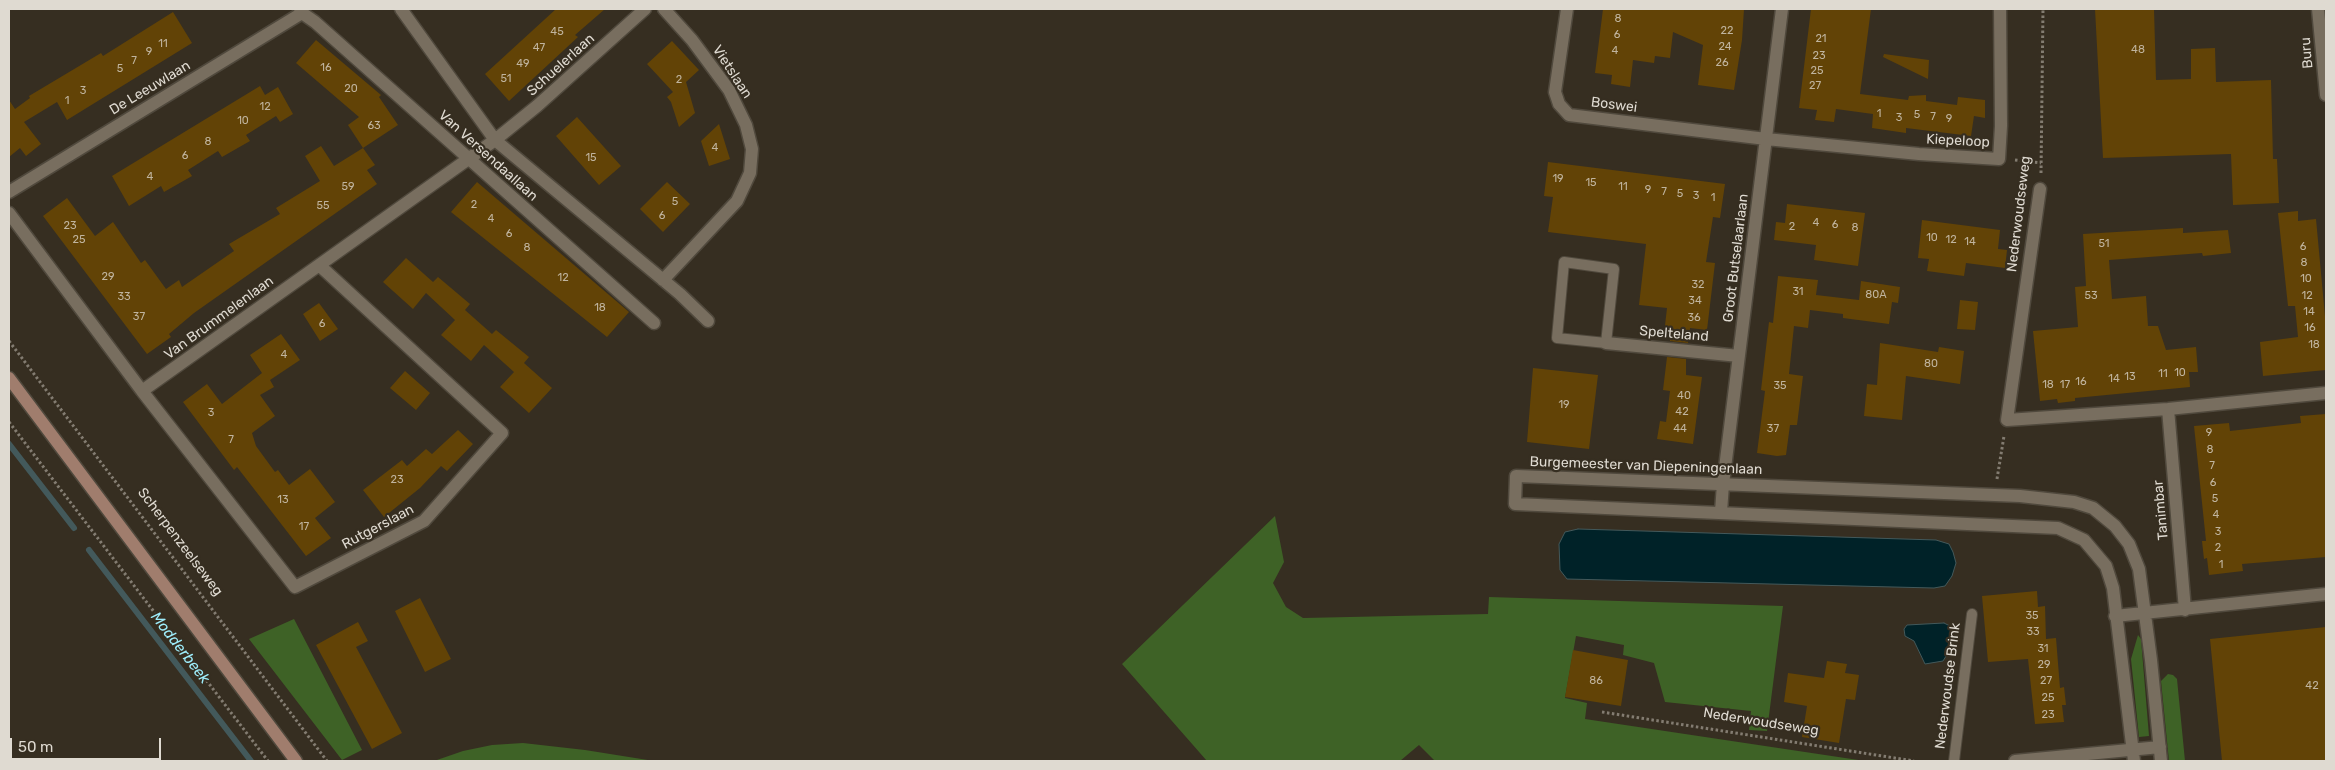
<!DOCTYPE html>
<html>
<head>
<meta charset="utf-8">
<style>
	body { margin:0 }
	#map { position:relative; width:2335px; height:770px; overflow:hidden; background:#362e21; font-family:Rubik,sans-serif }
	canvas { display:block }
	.frame { position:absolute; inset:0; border:10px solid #dfdad1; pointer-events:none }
	.scale { position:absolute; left:10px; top:738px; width:151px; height:22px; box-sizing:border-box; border:2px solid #dfdad1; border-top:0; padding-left:6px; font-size:15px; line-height:18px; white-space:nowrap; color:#dfdad1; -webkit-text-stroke:4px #362e21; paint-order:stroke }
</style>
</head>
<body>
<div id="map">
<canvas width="2335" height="770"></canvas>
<div class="frame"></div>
<div class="scale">50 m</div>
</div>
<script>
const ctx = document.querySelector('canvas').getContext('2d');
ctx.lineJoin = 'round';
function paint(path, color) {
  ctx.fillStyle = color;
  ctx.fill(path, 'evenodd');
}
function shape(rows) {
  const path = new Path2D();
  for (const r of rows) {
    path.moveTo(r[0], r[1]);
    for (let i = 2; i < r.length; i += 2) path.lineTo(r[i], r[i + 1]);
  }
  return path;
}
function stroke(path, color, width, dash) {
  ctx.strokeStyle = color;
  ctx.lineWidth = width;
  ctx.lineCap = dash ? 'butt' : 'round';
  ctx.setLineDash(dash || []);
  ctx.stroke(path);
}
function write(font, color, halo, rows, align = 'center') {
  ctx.font = font + ' Rubik,sans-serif';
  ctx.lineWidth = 4.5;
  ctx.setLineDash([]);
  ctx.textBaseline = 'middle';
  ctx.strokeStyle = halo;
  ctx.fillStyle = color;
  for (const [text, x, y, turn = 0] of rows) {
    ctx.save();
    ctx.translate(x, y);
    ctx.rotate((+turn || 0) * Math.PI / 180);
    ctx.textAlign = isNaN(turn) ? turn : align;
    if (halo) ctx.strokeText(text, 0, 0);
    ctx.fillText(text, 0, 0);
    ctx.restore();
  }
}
const green = shape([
	[1275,516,1284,562,1273,583,1286,607,1303,618,1488,614,1489,597,1783,606,1767,731,1749,730,1751,711,1665,702,1654,663,1623,655,1624,645,1576,636,1565,698,1587,703,1585,719,1865,761,1435,761,1419,745,1400,761,1207,761,1122,664],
	[294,619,362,750,342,760,249,639],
	[2138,635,2141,639,2149,736,2139,737,2131,659],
	[2168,674,2173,675,2177,679,2185,761,2169,761,2161,681],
	[523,743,585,750,654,761,434,761,463,751,492,745]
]);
const water = shape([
	[1578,529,1936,540,1949,544,1953,552,1956,563,1952,576,1945,586,1934,588,1567,579,1560,570,1559,544,1565,532,1578,529],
	[1944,623,1954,628,1951,648,1943,661,1925,664,1914,641,1905,636,1904,629,1907,625,1944,623]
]);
const stream = shape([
	[9,444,74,528],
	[89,550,251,761]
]);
const building = shape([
	[556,9,605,9,575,35,578,37,509,101,485,74],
	[1603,9,1744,9,1742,40,1734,90,1698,85,1703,45,1673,32,1670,58,1655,56,1654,63,1633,60,1630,87,1611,84,1612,75,1595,73],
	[1811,9,1871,9,1860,94,1908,100,1909,96,1926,95,1926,101,1957,105,1958,97,1985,100,1985,118,1974,116,1971,136,1906,128,1906,133,1872,128,1873,114,1836,109,1834,122,1815,120,1817,110,1799,108],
	[2095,9,2154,9,2156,80,2191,79,2191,49,2215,48,2216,82,2271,80,2273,159,2277,159,2279,203,2233,205,2231,154,2103,158],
	[173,12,192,43,67,120,57,102,24,122,41,144,26,156,20,148,9,157,9,100,15,109,30,98,29,96,101,53,103,56],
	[316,40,381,95,379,97,398,125,363,148,348,125,359,117,296,63],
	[672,41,699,70,686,82,695,113,679,127,671,102,667,97,673,92,647,64],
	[1884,54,1929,60,1928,79,1883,57],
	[260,86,265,95,278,87,293,114,280,122,276,116,246,135,250,141,222,157,218,151,188,170,192,176,164,192,161,186,129,206,112,176],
	[577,117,621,166,599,185,556,136],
	[719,124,730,159,709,166,701,141],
	[321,146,334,166,363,148,375,165,367,170,377,184,194,313,169,334,171,337,147,354,43,216,67,198,95,236,113,222,141,263,145,260,166,289,179,280,182,287,234,251,229,244,280,214,276,208,320,181,305,156],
	[1548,162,1725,184,1720,218,1713,217,1706,262,1715,263,1707,330,1690,328,1688,343,1670,341,1670,335,1664,334,1667,308,1639,305,1646,244,1548,232,1553,197,1544,196],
	[477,182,629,312,607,337,451,212],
	[667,182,690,204,663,232,640,209],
	[1787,204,1865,213,1858,266,1814,260,1816,245,1774,240,1776,222,1785,223],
	[2298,211,2298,221,2316,219,2326,327,2326,370,2263,376,2260,342,2298,337,2295,306,2288,306,2278,213],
	[1922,220,2000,230,1998,249,2007,250,2005,268,1966,263,1964,276,1927,271,1929,259,1918,258],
	[2183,228,2183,233,2228,230,2231,253,2203,256,2202,253,2109,260,2112,299,2146,296,2148,326,2158,326,2166,350,2196,347,2198,372,2189,372,2190,387,2075,398,2075,401,2058,403,2057,399,2040,401,2033,331,2078,327,2075,287,2086,286,2083,234],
	[406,258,433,282,438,277,470,304,465,310,492,334,496,330,529,357,524,363,552,388,529,413,500,387,514,372,484,345,471,361,441,335,455,320,426,293,413,309,383,282],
	[1778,276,1818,280,1816,295,1859,300,1861,281,1900,287,1898,303,1892,302,1889,324,1843,318,1843,314,1810,310,1808,328,1794,326,1789,374,1803,376,1799,409,1797,425,1790,425,1786,455,1777,456,1757,453,1765,391,1761,390,1769,322,1773,323],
	[1960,300,1978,302,1975,330,1957,329],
	[319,303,338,329,320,341,303,314],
	[281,334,300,360,270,380,274,387,260,395,275,416,252,433,256,446,275,472,278,470,289,485,310,469,335,502,315,518,331,538,306,556,237,467,234,470,183,402,207,384,222,404,262,373,250,355],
	[1880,343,1938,352,1939,347,1964,351,1960,384,1906,376,1902,420,1864,416,1867,384,1877,385],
	[1667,357,1686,359,1686,375,1702,377,1693,444,1657,439,1660,421,1666,422,1668,407,1670,391,1663,390],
	[1533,368,1598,375,1589,449,1527,442],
	[405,371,430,393,416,410,390,388],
	[2326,414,2326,557,2242,564,2243,571,2209,575,2207,558,2204,559,2202,541,2206,541,2194,426,2229,423,2230,431,2301,423,2300,416],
	[458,430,473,444,447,471,441,466,420,488,384,517,363,490,402,460,407,466,426,449,432,454],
	[2037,591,2038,607,2045,606,2046,639,2056,638,2060,688,2064,687,2066,705,2062,705,2064,722,2035,724,2028,659,1988,662,1982,596],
	[420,598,451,659,425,672,395,611],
	[358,622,368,641,356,647,402,733,372,749,316,645],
	[2326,627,2326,761,2222,761,2210,639],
	[1573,650,1628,660,1621,706,1565,697],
	[1827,661,1847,664,1845,673,1859,675,1855,700,1846,699,1839,743,1802,737,1807,706,1784,702,1788,673,1824,678]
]);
const path = shape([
	[2015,160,2041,163],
	[2041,173,2043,9],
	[9,341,327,761],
	[9,422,268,761],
	[1997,479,2004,436],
	[1602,712,1914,761]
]);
const lane = shape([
	[1564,262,1614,269,1606,343,1557,338,1564,262],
	[1954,761,1972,614]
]);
const street = shape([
	[401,9,495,140,680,294,708,321],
	[1567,9,1555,92,1559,104,1569,115,1766,139,1919,154,1999,159,2001,126,2000,9],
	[2318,9,2326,95],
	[302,13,315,22,654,323],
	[2040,189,2007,420,2168,409,2326,393],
	[9,192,302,13,300,9],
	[9,213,142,391,495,140,537,106,645,9],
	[663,280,737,201,750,173,752,149,746,125,729,90,692,40,664,9],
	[1606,343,1739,356],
	[142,391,295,587,424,521,502,433,319,265],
	[2168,409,2185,610],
	[1721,512,1723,484,1782,9],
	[2115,616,2326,594],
	[2015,761,2160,747],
	[2134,761,2113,588,2106,566,2084,540,2058,528,1515,504,1516,476,2020,496,2074,502,2093,508,2115,526,2129,544,2139,569,2151,660,2161,761]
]);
const secondary = shape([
	[9,378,296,761]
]);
const numberNames = [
	["8",1618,19],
	["22",1727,31],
	["45",557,32],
	["6",1617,35],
	["21",1821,39],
	["11",163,44],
	["24",1725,47],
	["47",539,48],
	["48",2138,50],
	["4",1615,51],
	["9",149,52],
	["23",1819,56],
	["7",134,61],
	["26",1722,63],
	["49",523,64],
	["16",326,68],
	["5",120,69],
	["25",1817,71],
	["51",506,79],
	["2",679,80],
	["27",1815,86],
	["20",351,89],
	["3",83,91],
	["1",67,101],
	["12",265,107],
	["1",1879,114],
	["5",1917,115],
	["7",1933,117],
	["3",1899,118],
	["9",1949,119],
	["10",243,121],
	["63",374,126],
	["8",208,142],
	["4",715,148],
	["6",185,156],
	["15",591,158],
	["4",150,177],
	["19",1558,179],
	["15",1591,183],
	["59",348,187],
	["11",1623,187],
	["9",1648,190],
	["7",1664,192],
	["5",1680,194],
	["3",1696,196],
	["1",1713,198],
	["5",675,202],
	["2",474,205],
	["55",323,206],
	["6",662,216],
	["4",491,219],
	["4",1816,223],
	["6",1835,225],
	["23",70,226],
	["2",1792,227],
	["8",1855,228],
	["6",509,234],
	["10",1932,238],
	["25",79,240],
	["12",1951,240],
	["14",1970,242],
	["51",2104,244],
	["6",2303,247],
	["8",527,248],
	["8",2304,263],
	["29",108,277],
	["12",563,278],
	["10",2306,279],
	["32",1698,285],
	["31",1798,292],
	["80A",1876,295],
	["53",2091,296],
	["12",2307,296],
	["33",124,297],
	["34",1695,301],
	["18",600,308],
	["14",2309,312],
	["37",139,317],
	["36",1694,318],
	["6",322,324],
	["16",2310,328],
	["18",2314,345],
	["4",284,355],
	["80",1931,364],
	["10",2180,373],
	["11",2163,374],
	["13",2130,377],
	["14",2114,379],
	["16",2081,382],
	["18",2048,385],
	["17",2065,385],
	["35",1780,386],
	["40",1684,396],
	["19",1564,405],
	["42",1682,412],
	["3",211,413],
	["44",1680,429],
	["37",1773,429],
	["9",2209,433],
	["7",231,440],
	["8",2210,450],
	["7",2212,466],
	["23",397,480],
	["6",2213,483],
	["5",2215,499],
	["13",283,500],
	["4",2216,515],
	["17",304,527],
	["3",2218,532],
	["2",2218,548],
	["1",2221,565],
	["35",2032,616],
	["33",2033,632],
	["31",2043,649],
	["29",2044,665],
	["86",1596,681],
	["27",2046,681],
	["42",2312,686],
	["25",2048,698],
	["23",2048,715]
];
const streetNames = [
	["Buru",2307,53,-95],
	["Schuelerlaan",561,65,-42],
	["Vietslaan",732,72,57],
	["De Leeuwlaan",150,88,-31],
	["Boswei",1614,105,7],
	["Kiepeloop",1958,141,3],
	["Van Versendaallaan",488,156,42],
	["Nederwoudseweg",2019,214,-83],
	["Groot Butselaarlaan",1736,258,-83],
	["Van Brummelenlaan",219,318,-36],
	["Spelteland",1674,334,5],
	["Burgemeester van Diepeningenlaan",1646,466,2],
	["Tanimbar",2161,510,-95],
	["Rutgerslaan",378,527,-28],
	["Scherpenzeelseweg",180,542,53],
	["Nederwoudse Brink",1948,686,-83],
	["Nederwoudseweg",1761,722,9]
];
const waterNames = [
	["Modderbeek",180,648,52]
];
paint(green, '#3e6226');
paint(water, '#002228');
stroke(water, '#43595b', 1);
stroke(stream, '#43595b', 6);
paint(building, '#624306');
stroke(lane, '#50493d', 12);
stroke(street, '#50493d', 15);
stroke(secondary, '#50493d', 15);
stroke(path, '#837c71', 3, [2.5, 2.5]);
stroke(lane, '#786e5f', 10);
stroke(street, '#786e5f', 12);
stroke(secondary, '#a07d6d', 12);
write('11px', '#c0b49e', null, numberNames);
write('14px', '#dfdad1', '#362e21', streetNames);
write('italic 15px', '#9eedfb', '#362e21', waterNames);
</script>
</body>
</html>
